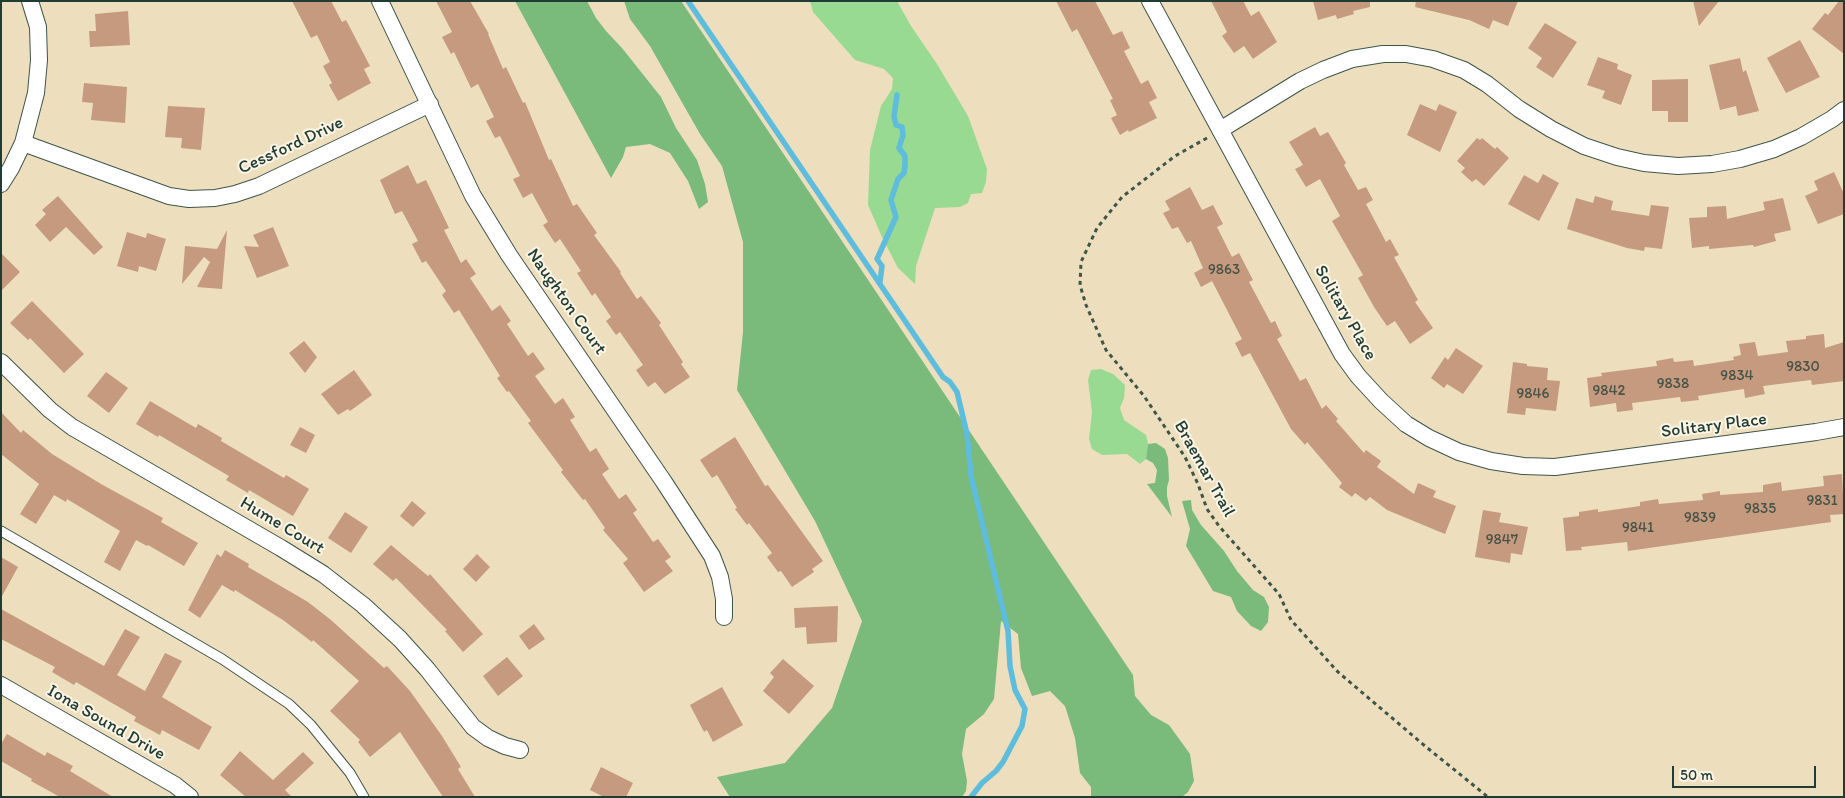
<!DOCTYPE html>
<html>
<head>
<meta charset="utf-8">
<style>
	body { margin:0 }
	#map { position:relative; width:1845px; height:798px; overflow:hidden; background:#eddfbd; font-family:Itim,sans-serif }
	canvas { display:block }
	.frame { position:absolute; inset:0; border:2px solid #1f3d34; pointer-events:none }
	.scale { position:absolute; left:1672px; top:766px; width:144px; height:22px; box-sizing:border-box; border:2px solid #1f3d34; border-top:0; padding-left:6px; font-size:15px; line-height:18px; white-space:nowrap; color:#1f3d34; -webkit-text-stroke:4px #fcf5e5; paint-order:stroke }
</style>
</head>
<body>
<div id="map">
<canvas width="1845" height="798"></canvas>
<div class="frame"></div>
<div class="scale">50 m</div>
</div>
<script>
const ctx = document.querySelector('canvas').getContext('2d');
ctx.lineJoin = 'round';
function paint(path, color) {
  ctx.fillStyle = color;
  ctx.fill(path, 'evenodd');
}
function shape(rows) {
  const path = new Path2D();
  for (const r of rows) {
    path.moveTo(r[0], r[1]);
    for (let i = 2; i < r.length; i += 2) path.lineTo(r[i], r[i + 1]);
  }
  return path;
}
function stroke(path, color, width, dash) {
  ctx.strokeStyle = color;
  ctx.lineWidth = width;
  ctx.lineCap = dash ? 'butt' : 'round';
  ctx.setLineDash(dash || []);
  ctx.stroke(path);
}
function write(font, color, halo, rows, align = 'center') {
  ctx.font = font + ' Itim,sans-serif';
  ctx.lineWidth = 4;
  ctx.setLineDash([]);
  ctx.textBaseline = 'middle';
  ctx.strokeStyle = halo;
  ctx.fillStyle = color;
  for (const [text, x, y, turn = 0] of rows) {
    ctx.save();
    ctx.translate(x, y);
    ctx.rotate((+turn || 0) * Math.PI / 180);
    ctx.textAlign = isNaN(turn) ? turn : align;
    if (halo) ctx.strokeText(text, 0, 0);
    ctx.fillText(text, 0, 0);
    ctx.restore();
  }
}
const green = shape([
	[810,1,897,1,911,26,937,64,968,116,987,169,986,182,982,193,971,194,968,203,960,207,935,208,916,266,915,284,898,268,882,237,868,205,870,150,881,106,892,89,893,78,884,69,855,60,813,12],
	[1101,369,1113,374,1125,385,1124,398,1120,408,1124,420,1146,435,1148,444,1146,459,1140,464,1127,454,1102,455,1092,449,1089,439,1092,412,1088,380,1091,370]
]);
const forest = shape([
	[515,1,587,1,596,18,606,31,622,48,661,97,676,128,697,160,705,184,708,202,699,209,688,181,670,153,650,144,626,147,623,157,611,178],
	[624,1,681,1,1133,675,1135,696,1151,715,1169,725,1190,754,1194,781,1188,792,1182,797,1091,797,1091,787,1080,773,1075,738,1065,706,1050,691,1032,696,1021,668,1018,634,1001,621,994,699,984,714,966,729,962,754,967,781,966,791,962,797,730,797,717,777,785,763,832,708,862,621,815,521,737,390,743,332,743,242,722,166,700,134,650,46,630,19],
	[1156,443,1165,449,1168,458,1169,480,1167,487,1167,496,1172,517,1147,484,1155,483,1157,470,1153,463,1146,459,1148,444],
	[1191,500,1192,510,1201,525,1224,551,1237,571,1253,590,1264,597,1269,607,1268,622,1261,631,1251,626,1237,611,1231,597,1213,591,1186,546,1190,529,1182,501]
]);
const stream = shape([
	[688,1,943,377,950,382,957,392,967,434,971,476,1008,631,1010,666,1015,690,1025,709,1022,726,1003,762,996,771,982,783,971,797],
	[880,282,882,266,877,259,896,217,891,200,898,179,904,173,905,165,905,156,899,148,903,135,902,127,896,125,894,116,897,95]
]);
const building = shape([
	[292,1,331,1,342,22,346,20,370,66,364,69,371,83,338,101,329,85,332,83,323,66,330,62,317,35,311,38],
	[436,1,470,1,489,34,488,34,503,69,506,67,523,103,525,102,549,160,551,159,573,206,577,204,597,233,594,235,621,272,620,273,637,299,641,296,661,323,659,325,683,362,681,364,690,377,665,394,655,382,648,387,636,370,643,365,620,332,616,335,606,321,611,317,595,293,592,296,577,273,581,271,560,239,555,243,543,225,548,222,532,193,523,198,513,179,520,176,500,136,495,138,486,121,494,117,478,84,471,88,454,52,451,54,442,37,452,32],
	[1056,1,1095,1,1113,35,1122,31,1130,48,1124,51,1141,84,1148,80,1157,98,1149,102,1157,118,1129,132,1128,130,1120,135,1111,118,1117,115,1110,100,1113,99,1077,29,1072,32],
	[1211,1,1243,1,1251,16,1259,11,1277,42,1253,59,1244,46,1234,53,1222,36,1227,32],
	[1313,1,1370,1,1370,7,1353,11,1354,14,1337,19,1336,15,1318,20],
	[1416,1,1518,1,1508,26,1493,20,1489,29,1469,20,1415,7],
	[1693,1,1719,1,1699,26],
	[1839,1,1844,1,1844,54,1812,29,1825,13,1828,15],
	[128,11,130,45,90,47,89,31,96,31,95,14],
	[1545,23,1577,42,1553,78,1536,67,1542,58,1528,48],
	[1800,40,1820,77,1786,93,1767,58],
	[1598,57,1618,64,1617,69,1632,75,1621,105,1602,98,1605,91,1587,85],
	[1740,58,1743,72,1746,70,1759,111,1738,116,1736,106,1720,110,1709,65],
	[1688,79,1688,122,1668,122,1668,111,1652,111,1652,80],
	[84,83,127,87,125,123,91,120,93,103,82,102],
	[1420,104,1436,111,1439,104,1457,112,1440,152,1407,135],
	[168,106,205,108,201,150,181,148,182,138,165,137],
	[1315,127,1320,136,1328,132,1346,163,1344,165,1358,190,1366,187,1373,200,1366,204,1386,242,1390,239,1399,255,1394,257,1418,300,1415,302,1433,328,1410,344,1395,321,1387,326,1374,307,1358,278,1363,275,1332,221,1340,216,1320,179,1306,187,1295,169,1303,165,1289,142],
	[1477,138,1480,140,1482,138,1495,149,1497,147,1509,158,1484,186,1476,179,1472,182,1461,172,1465,168,1457,161],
	[408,165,417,184,426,180,449,228,444,230,461,263,466,259,476,274,470,278,492,311,500,305,511,321,507,324,528,356,533,352,545,369,535,376,555,404,563,398,575,417,570,420,590,452,596,448,609,469,602,474,619,499,626,494,637,510,633,513,653,542,658,539,671,557,665,561,673,571,644,592,623,563,628,559,603,530,605,528,585,499,583,500,561,472,563,470,528,423,531,421,509,391,507,392,497,378,500,376,459,310,454,313,442,295,446,291,426,261,422,263,412,244,418,241,402,211,395,214,380,180],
	[1834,172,1844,194,1844,214,1818,224,1805,196,1818,190,1814,181],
	[1543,174,1559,183,1539,221,1508,204,1524,175,1538,183],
	[1190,187,1202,210,1213,205,1223,224,1217,227,1232,257,1239,253,1253,280,1249,282,1271,323,1275,321,1282,336,1277,339,1300,381,1306,378,1322,409,1326,405,1338,419,1336,421,1364,453,1366,450,1381,461,1377,467,1414,494,1418,483,1436,491,1433,497,1456,506,1445,534,1387,510,1370,497,1366,501,1355,493,1352,497,1339,487,1342,483,1307,442,1305,445,1291,429,1250,353,1242,357,1235,343,1242,339,1212,281,1201,287,1194,273,1203,268,1191,241,1187,243,1178,227,1172,229,1163,213,1170,210,1165,201],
	[58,196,103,247,94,255,66,227,50,242,35,225,46,214,42,210],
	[1595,196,1613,201,1611,210,1649,216,1651,205,1669,207,1662,249,1645,247,1644,251,1627,248,1567,229,1576,198,1593,203],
	[1783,198,1791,230,1774,234,1776,241,1754,247,1753,245,1709,249,1709,246,1692,248,1689,218,1707,217,1707,207,1726,206,1727,219,1765,210,1763,202],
	[273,227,289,266,257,278,244,246,259,247,253,235],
	[227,230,222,289,197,287,210,262,204,257,182,284,185,246,217,249],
	[127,232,146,238,147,233,166,239,156,271,139,266,138,272,117,266],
	[1,253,20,272,1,291],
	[32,301,84,354,64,373,30,338,28,340,10,323],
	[1824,334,1825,348,1844,342,1844,381,1812,385,1811,380,1763,386,1765,394,1745,398,1744,389,1698,396,1699,400,1681,402,1680,397,1632,403,1633,410,1617,412,1616,403,1590,407,1587,378,1602,376,1601,373,1657,366,1656,361,1673,358,1674,362,1693,360,1694,366,1734,360,1733,357,1741,355,1739,344,1755,342,1758,356,1788,352,1786,341,1806,339,1806,336],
	[304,341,317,357,305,373,289,353],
	[1456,348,1483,366,1463,394,1447,384,1444,388,1431,378,1445,357,1448,360],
	[1513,362,1527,364,1527,366,1548,368,1547,380,1560,381,1556,411,1526,408,1525,415,1507,413],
	[354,370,372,395,350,411,348,409,338,415,321,394],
	[106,372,128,388,109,413,87,396],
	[150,401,196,428,198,424,222,438,221,441,284,478,286,475,309,489,293,516,249,490,248,493,226,480,229,476,159,435,158,437,136,424],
	[1,412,21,433,23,430,52,454,101,484,163,518,161,522,198,543,184,566,148,545,147,546,136,540,120,571,104,562,120,531,67,499,66,502,54,495,36,524,20,514,39,484,1,454],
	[300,427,315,435,306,453,290,445],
	[735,437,765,486,768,485,823,561,812,569,814,572,792,587,781,571,778,572,767,557,772,553,749,523,747,525,735,509,737,508,717,475,712,478,700,460],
	[1842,474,1844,514,1830,515,1831,522,1628,551,1627,542,1581,547,1582,550,1566,551,1563,518,1579,516,1579,512,1598,509,1598,512,1640,506,1640,502,1658,499,1659,504,1703,500,1702,494,1720,491,1720,495,1763,492,1763,485,1781,482,1782,491,1824,486,1823,476],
	[412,501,426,513,413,527,400,516],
	[1483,510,1501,513,1499,522,1528,527,1522,555,1511,553,1510,563,1475,557],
	[345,512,368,527,351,553,328,538],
	[391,545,428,576,430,574,483,634,463,652,445,631,447,630,396,578,393,581,373,564],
	[225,550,249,564,248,567,308,602,331,620,384,668,387,666,410,691,442,736,461,767,458,769,475,797,443,797,400,732,370,757,358,742,360,740,330,711,359,681,313,640,312,642,283,620,235,590,234,592,222,585,200,618,188,610,217,554,221,557],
	[477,554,490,567,476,582,463,569],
	[1,557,18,567,1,598],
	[838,606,837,642,807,644,806,627,795,628,794,608],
	[1,609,104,666,125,629,140,637,117,675,145,691,165,653,182,661,162,697,212,727,199,750,162,730,160,735,134,721,136,717,76,682,74,685,52,672,55,667,1,639],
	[534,624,545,639,529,650,519,636],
	[507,657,523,676,498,696,483,676],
	[783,659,814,686,789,714,763,691,774,677,770,673],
	[722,687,743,725,713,742,707,730,704,732,690,705],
	[7,734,45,756,47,752,73,766,70,771,113,797,60,797,31,781,32,779,1,761,1,744],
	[240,751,273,780,303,752,314,763,285,790,292,797,246,797,220,775],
	[601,767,633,783,626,797,604,797,590,790]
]);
const path = shape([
	[1207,138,1175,156,1122,197,1097,228,1081,262,1080,285,1086,305,1106,350,1144,396,1185,457,1198,484,1207,509,1219,526,1279,594,1291,620,1338,672,1425,746,1488,797]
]);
const service = shape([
	[1,531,222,659,289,704,311,725,350,773,364,797]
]);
const minor = shape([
	[380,1,473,196,509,255,664,482,712,556,720,577,724,599,724,617],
	[1150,1,1342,354,1358,376,1381,401,1406,424,1429,438,1459,452,1491,461,1523,466,1555,467,1816,432,1844,427],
	[1220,130,1300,81,1323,70,1352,59,1383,54,1406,54,1433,59,1464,70,1487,84,1519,109,1551,129,1584,146,1617,157,1644,163,1678,166,1712,164,1740,159,1774,149,1801,137,1832,119,1844,110],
	[23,143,169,196,189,199,215,198,235,194,259,186,430,104],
	[1,184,11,168,23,143,36,93,39,60,38,27,30,1],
	[1,362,50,410,72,427,281,548,323,574,363,605,400,639,427,669,473,727,488,738,505,746,520,750],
	[1,685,175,785,190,797]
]);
const numberNames = [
	["9863",1224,270],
	["9830",1803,367],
	["9834",1737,376],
	["9838",1673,384],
	["9842",1609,391],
	["9846",1533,394],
	["9831",1822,501],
	["9835",1760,509],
	["9839",1700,518],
	["9841",1638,528],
	["9847",1502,540]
];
const streetNames = [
	["Cessford Drive",291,146,-25],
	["Naughton Court",566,302,55],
	["Solitary Place",1345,313,60],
	["Solitary Place",1714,426,-7],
	["Braemar Trail",1204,469,61],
	["Hume Court",282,526,31],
	["Iona Sound Drive",106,723,30]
];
paint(green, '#98da91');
paint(forest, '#7aba7b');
stroke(stream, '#5ebcdc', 5.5);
paint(building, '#c59a7f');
stroke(service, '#3e5549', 11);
stroke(minor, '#3e5549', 18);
stroke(path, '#3e5549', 3, [4, 4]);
stroke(service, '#fff', 9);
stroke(minor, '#fff', 16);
write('15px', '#485447', null, numberNames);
write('18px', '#1f3d34', '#fcf5e5', streetNames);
</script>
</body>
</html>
